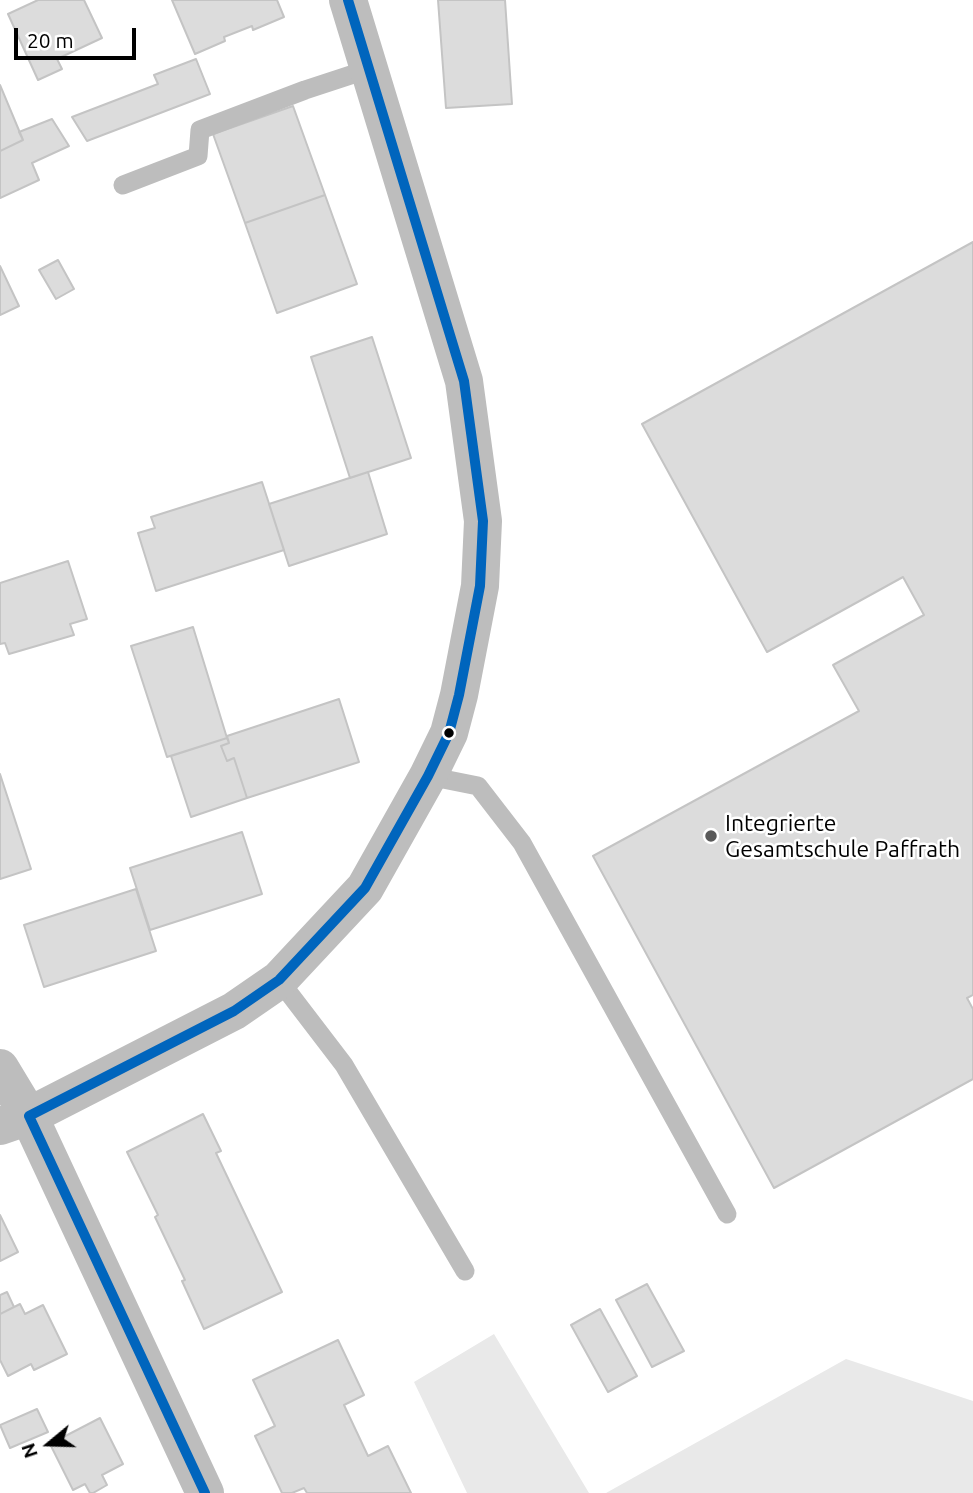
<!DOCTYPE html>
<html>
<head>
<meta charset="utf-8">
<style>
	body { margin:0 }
	#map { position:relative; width:973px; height:1493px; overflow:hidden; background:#fff; font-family:Ubuntu,sans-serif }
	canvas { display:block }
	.north { position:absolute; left:14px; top:1409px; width:70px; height:70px; -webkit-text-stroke:5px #fff; paint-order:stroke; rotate:251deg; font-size:19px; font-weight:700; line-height:28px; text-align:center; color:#000 }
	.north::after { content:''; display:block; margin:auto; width:24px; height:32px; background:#000; clip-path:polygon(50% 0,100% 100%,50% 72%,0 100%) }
	.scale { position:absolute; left:14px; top:28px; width:122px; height:32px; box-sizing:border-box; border:4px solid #000; border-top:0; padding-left:9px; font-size:21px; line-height:24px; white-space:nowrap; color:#000; -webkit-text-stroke:5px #fff; paint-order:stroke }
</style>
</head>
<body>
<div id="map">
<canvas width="973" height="1493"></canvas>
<div class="north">N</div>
<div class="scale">20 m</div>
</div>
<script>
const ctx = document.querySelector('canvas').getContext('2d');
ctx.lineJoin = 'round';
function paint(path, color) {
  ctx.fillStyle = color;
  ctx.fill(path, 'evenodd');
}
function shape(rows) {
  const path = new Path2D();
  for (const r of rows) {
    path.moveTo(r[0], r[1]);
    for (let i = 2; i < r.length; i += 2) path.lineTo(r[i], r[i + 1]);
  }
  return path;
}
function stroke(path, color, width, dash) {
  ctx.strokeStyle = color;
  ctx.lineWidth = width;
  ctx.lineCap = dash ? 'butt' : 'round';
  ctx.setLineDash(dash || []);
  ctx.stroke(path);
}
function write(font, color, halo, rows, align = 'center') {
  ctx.font = font + ' Ubuntu,sans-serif';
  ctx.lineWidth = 5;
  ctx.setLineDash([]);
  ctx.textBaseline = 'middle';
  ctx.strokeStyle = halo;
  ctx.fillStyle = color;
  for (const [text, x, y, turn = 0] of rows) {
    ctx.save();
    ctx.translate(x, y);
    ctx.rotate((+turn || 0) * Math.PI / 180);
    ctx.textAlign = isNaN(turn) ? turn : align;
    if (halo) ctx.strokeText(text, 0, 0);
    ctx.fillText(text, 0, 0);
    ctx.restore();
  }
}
const green = shape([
	[494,1334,589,1493,467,1493,414,1382],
	[846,1359,973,1401,973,1493,606,1493]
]);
const building = shape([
	[38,0,84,0,102,38,57,59,62,69,38,80,8,14,38,0],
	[172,0,277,0,284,17,253,30,252,26,224,37,225,41,195,54,172,0],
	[438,0,505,0,512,104,446,108,438,0],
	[196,59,210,94,87,141,72,117,158,84,154,75,196,59],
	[0,85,23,140,0,151,0,85],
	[293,106,325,195,245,223,213,134,293,106],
	[52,119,69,146,32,163,39,180,0,198,0,151,23,140,19,132,52,119],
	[325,195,357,284,277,313,245,223,325,195],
	[973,242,973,995,967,998,973,1009,973,1079,774,1188,593,856,859,711,833,665,924,615,903,577,767,652,642,424,973,242],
	[58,260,74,289,56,299,39,270,58,260],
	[0,266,19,306,0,315,0,266],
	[372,337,411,458,350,478,311,357,372,337],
	[368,472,387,534,289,566,269,504,368,472],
	[262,482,284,550,156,591,138,533,155,528,151,517,262,482],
	[68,561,87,619,70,624,74,635,9,654,5,643,0,644,0,583,68,561],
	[193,627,227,738,167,757,131,646,193,627],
	[339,699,359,762,247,798,234,758,227,761,221,746,229,743,227,736,339,699],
	[227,738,229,743,221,746,227,761,234,758,247,798,191,817,171,756,227,738],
	[0,774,31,869,0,879,0,774],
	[242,832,262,894,150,930,130,868,242,832],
	[136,889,156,951,44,987,24,925,136,889],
	[203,1114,221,1151,216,1153,282,1292,204,1329,182,1281,185,1280,155,1217,158,1215,127,1152,203,1114],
	[0,1215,18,1252,0,1261,0,1215],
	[647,1284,684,1351,652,1367,616,1300,647,1284],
	[7,1292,14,1307,0,1314,0,1295,7,1292],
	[20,1304,25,1314,43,1305,67,1354,34,1370,31,1364,8,1376,0,1360,0,1314,20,1304],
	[600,1309,637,1376,608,1392,571,1325,600,1309],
	[338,1340,364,1395,344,1405,368,1456,388,1446,411,1493,307,1493,304,1488,292,1493,282,1493,255,1436,275,1426,253,1380,338,1340],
	[37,1409,48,1432,10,1448,0,1425,37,1409],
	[100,1418,123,1464,102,1475,107,1485,93,1493,90,1493,85,1484,73,1490,50,1444,100,1418]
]);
const lane = shape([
	[123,185,198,156,200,130,305,90,369,69],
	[428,776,478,786,522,843,727,1214],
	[279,980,344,1065,465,1271]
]);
const street = shape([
	[0,1068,29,1116,205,1493],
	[0,1126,29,1116,234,1011,279,980,365,888,428,776,449,733,459,695,480,586,483,521,464,381,348,0]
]);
const bus1 = shape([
	[29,1116,234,1011,279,980,365,888,428,776,449,733,459,695,480,586,483,521,464,381,348,0],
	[29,1116,205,1493]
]);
const markers = [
	[449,733,6,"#000"],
	[711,836,7,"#595959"]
];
const poiNames = [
	["Integrierte",725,823],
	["Gesamtschule Paffrath",725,849]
];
paint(green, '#e9e9e9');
paint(building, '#dcdcdc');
stroke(building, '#c4c4c4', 2);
stroke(lane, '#bdbdbd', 19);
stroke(street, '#bdbdbd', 38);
stroke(bus1, '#0065bd', 10);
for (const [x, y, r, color] of markers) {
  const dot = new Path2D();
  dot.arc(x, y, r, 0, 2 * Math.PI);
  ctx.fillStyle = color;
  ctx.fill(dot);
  stroke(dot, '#fff', 2.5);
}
write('23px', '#000', '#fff', poiNames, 'left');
</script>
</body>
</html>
